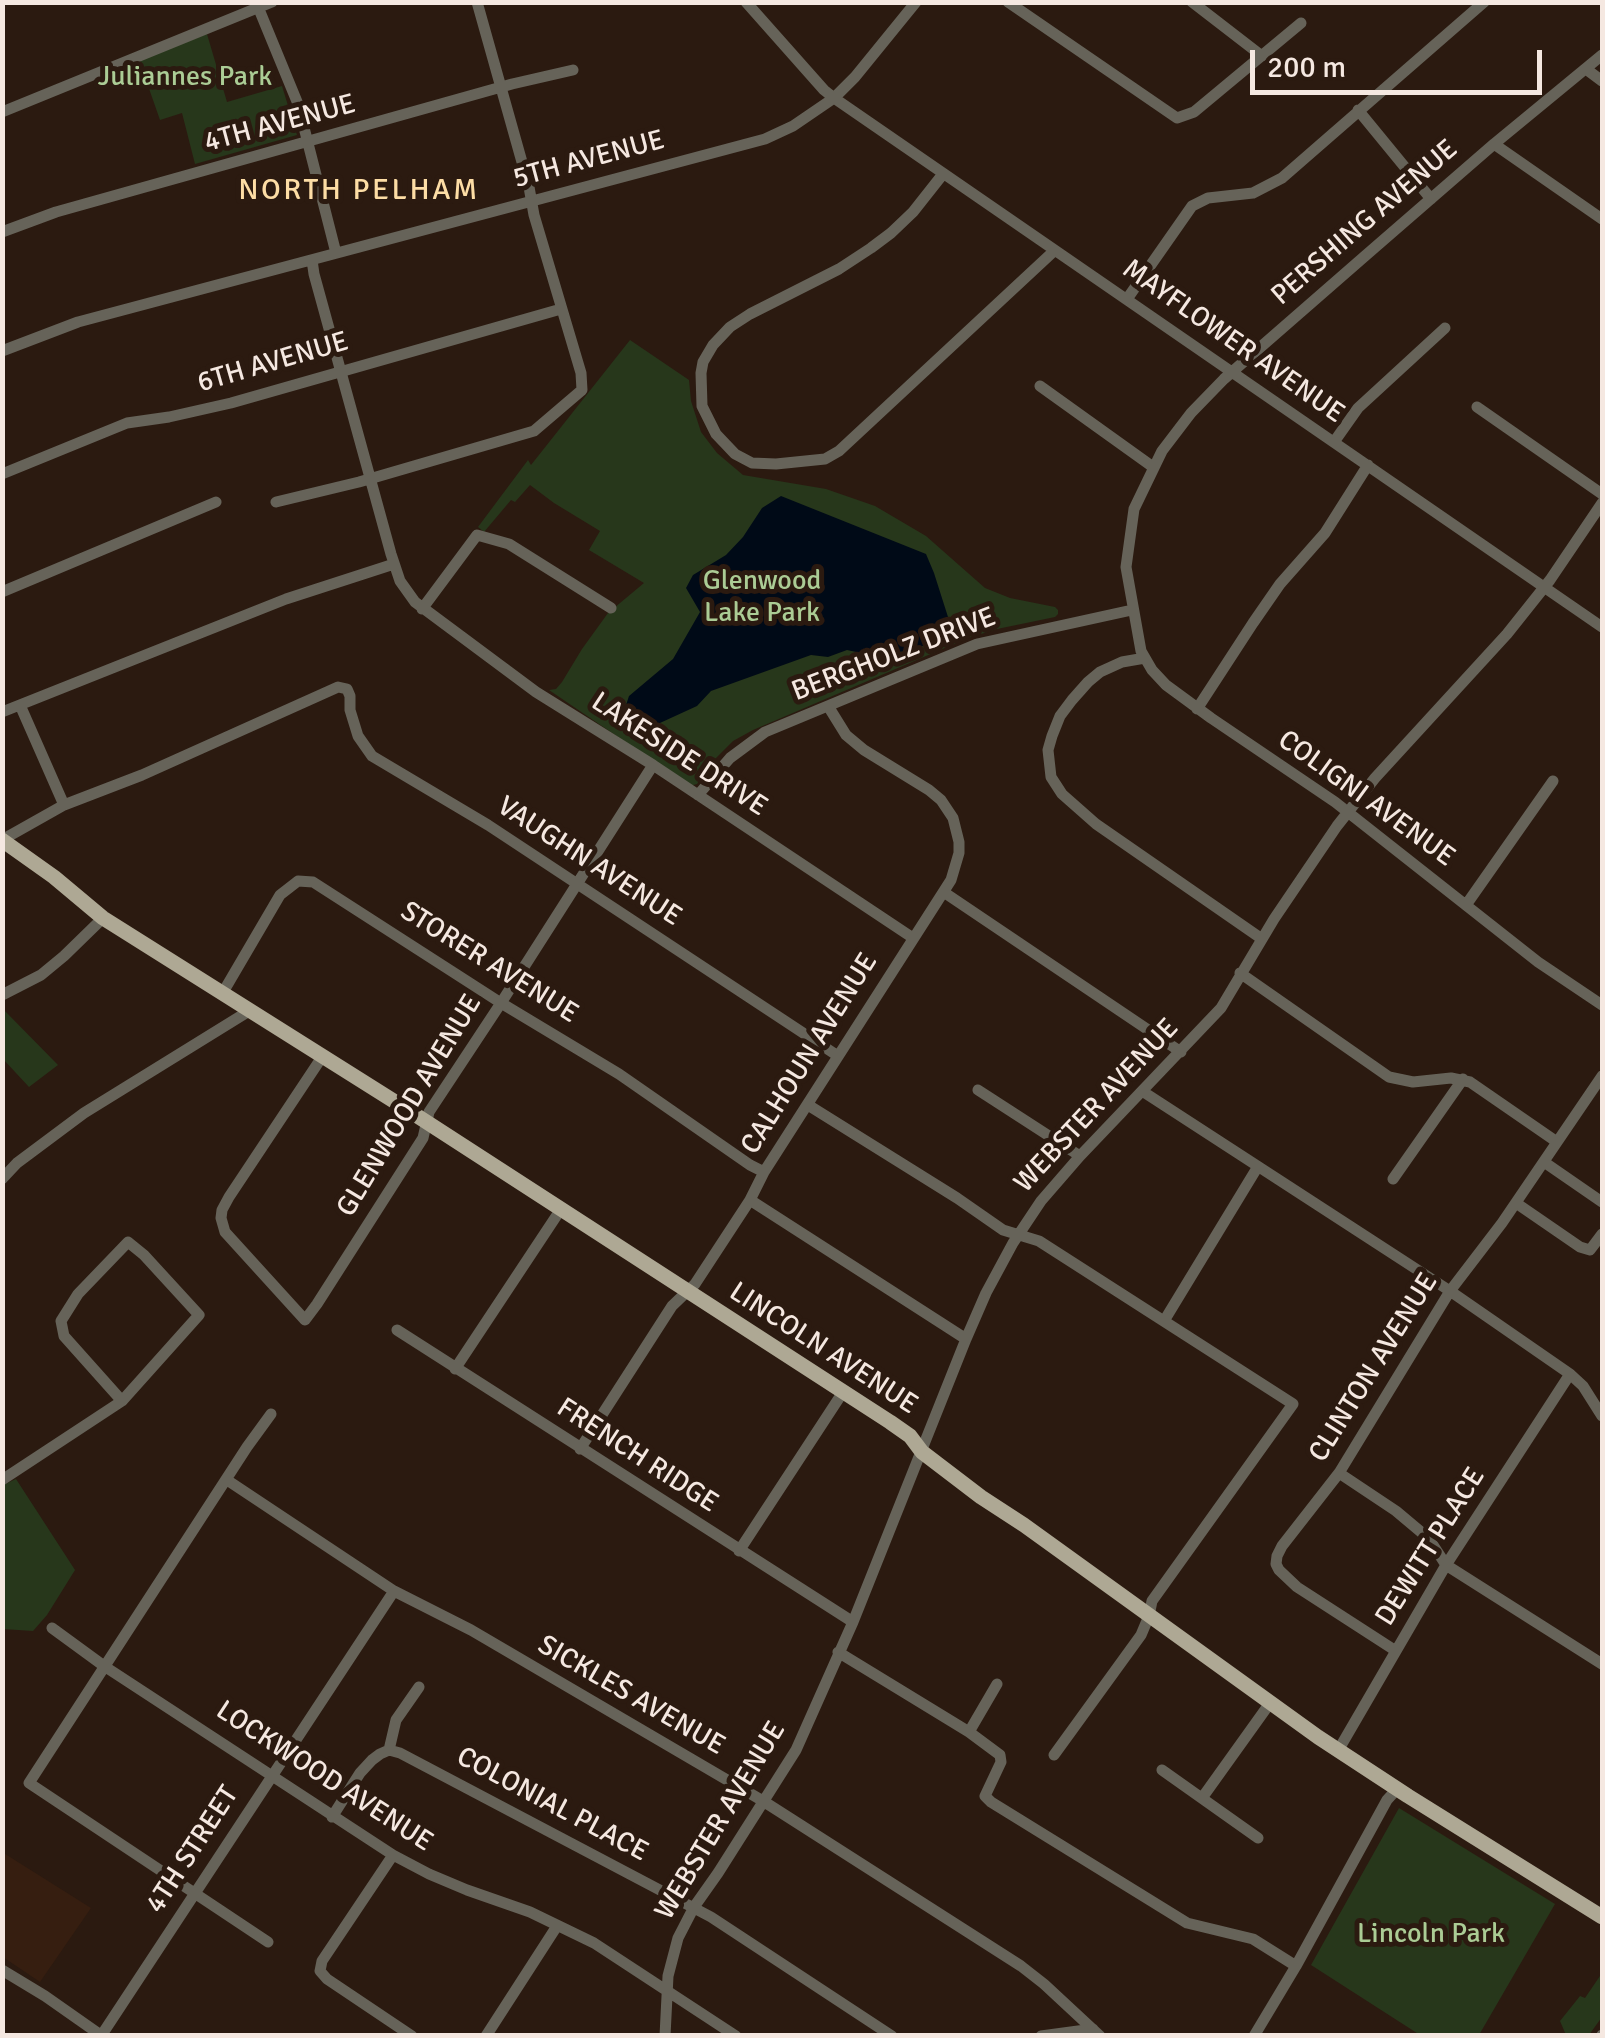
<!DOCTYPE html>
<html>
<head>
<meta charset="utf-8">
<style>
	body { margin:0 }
	#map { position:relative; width:1605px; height:2038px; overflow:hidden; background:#2b1a10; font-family:Signika,sans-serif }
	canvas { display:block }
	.frame { position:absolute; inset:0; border:5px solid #f5e8e1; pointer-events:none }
	.scale { position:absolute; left:1250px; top:50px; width:292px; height:45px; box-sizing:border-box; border:5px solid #f5e8e1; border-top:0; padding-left:12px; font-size:30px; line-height:35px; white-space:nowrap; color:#f5e8e1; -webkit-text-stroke:8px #2b1a10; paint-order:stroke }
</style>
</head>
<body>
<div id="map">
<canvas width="1605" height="2038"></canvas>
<div class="frame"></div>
<div class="scale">200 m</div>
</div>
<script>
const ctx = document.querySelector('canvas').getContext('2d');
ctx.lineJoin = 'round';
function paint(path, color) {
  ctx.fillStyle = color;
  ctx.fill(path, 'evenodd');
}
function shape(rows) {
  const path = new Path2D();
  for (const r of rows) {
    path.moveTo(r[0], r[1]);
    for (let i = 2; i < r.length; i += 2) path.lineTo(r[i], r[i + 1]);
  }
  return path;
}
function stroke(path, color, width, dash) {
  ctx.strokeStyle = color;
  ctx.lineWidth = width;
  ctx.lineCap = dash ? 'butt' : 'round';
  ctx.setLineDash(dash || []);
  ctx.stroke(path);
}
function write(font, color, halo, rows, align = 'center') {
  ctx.font = font + ' Signika,sans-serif';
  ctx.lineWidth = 10;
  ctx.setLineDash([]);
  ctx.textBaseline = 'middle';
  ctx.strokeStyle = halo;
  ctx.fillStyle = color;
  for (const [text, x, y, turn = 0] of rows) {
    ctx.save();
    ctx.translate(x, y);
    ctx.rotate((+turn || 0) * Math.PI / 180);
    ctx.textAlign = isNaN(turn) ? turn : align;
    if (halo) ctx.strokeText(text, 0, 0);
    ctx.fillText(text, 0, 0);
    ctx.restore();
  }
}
const built = shape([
	[2,1852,91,1908,40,1982,3,1957]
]);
const green = shape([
	[207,34,227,102,282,86,297,135,195,164,182,113,160,120,139,60],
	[630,340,689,380,691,401,701,432,717,453,743,475,826,489,875,506,926,536,985,588,1010,598,1055,607,1058,610,1058,614,1055,617,997,629,968,638,753,730,733,741,712,762,697,784,690,786,549,690,556,689,562,682,582,649,608,613,644,583,589,550,600,531,554,503,530,485,515,502,511,500,484,532,478,527,528,460,531,465],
	[2,1008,58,1065,29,1087,3,1059],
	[16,1479,75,1570,47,1615,33,1631,3,1629,3,1485],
	[1399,1808,1555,1904,1479,2035,1420,2035,1311,1965],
	[1602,1973,1602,2017,1589,2035,1566,2035,1560,2021,1580,1996,1585,1998]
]);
const water = shape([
	[781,496,926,554,934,573,948,617,947,630,944,635,913,651,898,652,893,660,865,657,861,653,847,650,828,657,811,655,711,691,697,706,649,728,629,722,624,711,629,696,673,659,700,612,686,588,693,575,726,555,743,537,762,508]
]);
const minor = shape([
	[256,2,298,104,336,253],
	[746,2,824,90,834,98,1602,627],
	[1008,2,1177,118,1194,112,1301,23],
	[1192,2,1262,56],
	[1602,55,1494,144,1365,256,1224,379,1191,413,1162,451,1134,509,1126,567,1141,651,1152,670,1166,685,1211,718,1335,802,1538,962,1602,1005],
	[1586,69,1602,81],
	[1358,110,1431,199],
	[2,112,272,2],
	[1494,144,1602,219],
	[943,174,913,212,891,233,871,248,839,269,750,314,730,327,713,345,703,362,701,373,702,406,716,434,735,454,752,463,776,464,825,459,839,451,1054,251],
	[2,232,56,212,512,84,573,70],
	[312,260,314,274,391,554,400,581,415,602,536,692,653,765,913,938],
	[1127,299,1192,206,1208,198,1253,193,1282,178,1484,2],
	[2,351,78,322,765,139,793,126,834,98,855,77,916,2],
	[1040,386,1153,467],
	[1477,407,1602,494],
	[1334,442,1358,408,1445,328],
	[2,474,127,423,169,417,231,403,561,309],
	[276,502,359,482,534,431,582,390,581,373,534,215,529,187,477,2],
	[2,592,216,502],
	[422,609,477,535,509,544,611,608],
	[1145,658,1122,662,1100,672,1088,682,1072,700,1060,716,1052,736,1048,750,1051,777,1062,794,1096,824,1262,939],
	[20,705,64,805],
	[1197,709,1253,623,1280,584,1325,533,1368,465],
	[2,712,286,599,394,564],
	[698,795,730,758,765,732,977,644,1132,610],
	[2,840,64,805,142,775,338,687,347,689,350,696,350,710,358,736,372,756,488,825,838,1056],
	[945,893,1181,1052],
	[1466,905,1553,781],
	[1240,973,1389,1077,1413,1082,1451,1078,1470,1082,1557,1142],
	[222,994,280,895,298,881,313,882,501,1003,619,1074,750,1165,764,1172],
	[2,995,41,975,64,956,103,918],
	[322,1057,229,1197,222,1210,221,1218,225,1232,305,1320,317,1304,423,1138,429,1112,501,1003,653,765],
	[978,1090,1080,1156],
	[1142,1091,1450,1291,1570,1374,1583,1386,1602,1416],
	[808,1105,957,1198,1003,1230,1039,1241,1293,1404,1152,1601,1149,1616,1141,1635,1054,1755],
	[1544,1162,1602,1202],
	[2,1179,17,1163,84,1113,249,1011],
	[1393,1179,1463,1079],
	[750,1200,966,1339],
	[1516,1203,1580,1247,1590,1250,1602,1234],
	[1164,1321,1257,1168],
	[397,1330,853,1622],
	[455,1369,561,1209],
	[580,1449,672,1306,695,1284,750,1200,764,1172,951,880,959,853,959,842,953,818,941,800,929,790,864,750,846,735,828,706],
	[1339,1473,1396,1511,1421,1532,1433,1545,1446,1565,1602,1664],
	[2,1480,122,1401,199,1315,144,1255,128,1242,78,1294,61,1321,64,1336,122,1401],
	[227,1480,394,1591,471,1630,763,1801,1021,1966,1044,1984,1100,2036],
	[739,1551,843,1392],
	[52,1628,104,1666,393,1855,429,1874,467,1890,530,1912,594,1943,736,2036],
	[1396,1651,1297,1587,1279,1570,1276,1564,1277,1556,1282,1546,1339,1473,1450,1291,1502,1223,1602,1076],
	[838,1652,969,1732,1000,1755,1001,1762,985,1796,991,1802,1187,1923,1253,1939,1296,1966],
	[969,1732,997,1684],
	[1339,1749,1446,1565,1570,1374],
	[389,1750,396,1720,419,1687],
	[1162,1770,1258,1838],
	[1202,1798,1270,1703],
	[332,1817,360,1773,372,1760,380,1754,389,1750,400,1753,711,1917,892,2036],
	[393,1855,322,1961,320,1971,327,1979,412,2036],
	[268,1942,29,1783,247,1447,271,1414],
	[2,1970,45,1996,102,2036],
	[101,2036,394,1591],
	[486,2036,557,1926],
	[665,2036,668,1976,678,1938,694,1907,718,1873,796,1750,853,1622,966,1339,986,1293,1013,1243,1041,1201,1080,1156,1221,1008,1274,919,1337,826,1375,778,1507,634,1550,580,1602,503],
	[1041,2036,1093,2029],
	[1254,2036,1296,1966,1387,1800,1397,1789],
	[1602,2036,1602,2035]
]);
const major = shape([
	[2,840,54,877,103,918,408,1110,890,1422,910,1436,922,1452,981,1497,1024,1525,1318,1737,1408,1796,1602,1917]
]);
const parkNames = [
	["Juliannes Park",185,78],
	["Glenwood",762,582],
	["Lake Park",762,614],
	["Lincoln Park",1431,1935]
];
const streetNames = [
	["4TH AVENUE",280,124,-15],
	["5TH AVENUE",589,160,-15],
	["PERSHING AVENUE",1365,223,-41],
	["MAYFLOWER AVENUE",1233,342,35],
	["6TH AVENUE",273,363,-16],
	["BERGHOLZ DRIVE",894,655,-21],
	["LAKESIDE DRIVE",679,755,33],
	["COLIGNI AVENUE",1366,799,36],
	["VAUGHN AVENUE",589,862,33],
	["STORER AVENUE",489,963,32],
	["CALHOUN AVENUE",810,1054,-58],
	["GLENWOOD AVENUE",410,1106,-59],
	["WEBSTER AVENUE",1097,1106,-47],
	["LINCOLN AVENUE",823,1349,33],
	["CLINTON AVENUE",1374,1368,-58],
	["FRENCH RIDGE",637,1456,33],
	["DEWITT PLACE",1431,1547,-58],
	["SICKLES AVENUE",631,1696,30],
	["LOCKWOOD AVENUE",324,1777,33],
	["COLONIAL PLACE",552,1805,28],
	["WEBSTER AVENUE",721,1821,-59],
	["4TH STREET",193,1850,-57]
];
const neighbourhoodNames = [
	["NORTH PELHAM",359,191]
];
paint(built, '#361e10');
paint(green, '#27371b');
paint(water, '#000a17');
stroke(minor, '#666359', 11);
stroke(major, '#aea894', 15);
write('28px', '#abcc95', '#2b1a10', parkNames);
write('28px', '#f5e8e1', '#2b1a10', streetNames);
ctx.letterSpacing = '2.5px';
write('30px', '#fddda5', '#2b1a10', neighbourhoodNames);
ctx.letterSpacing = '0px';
</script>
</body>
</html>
